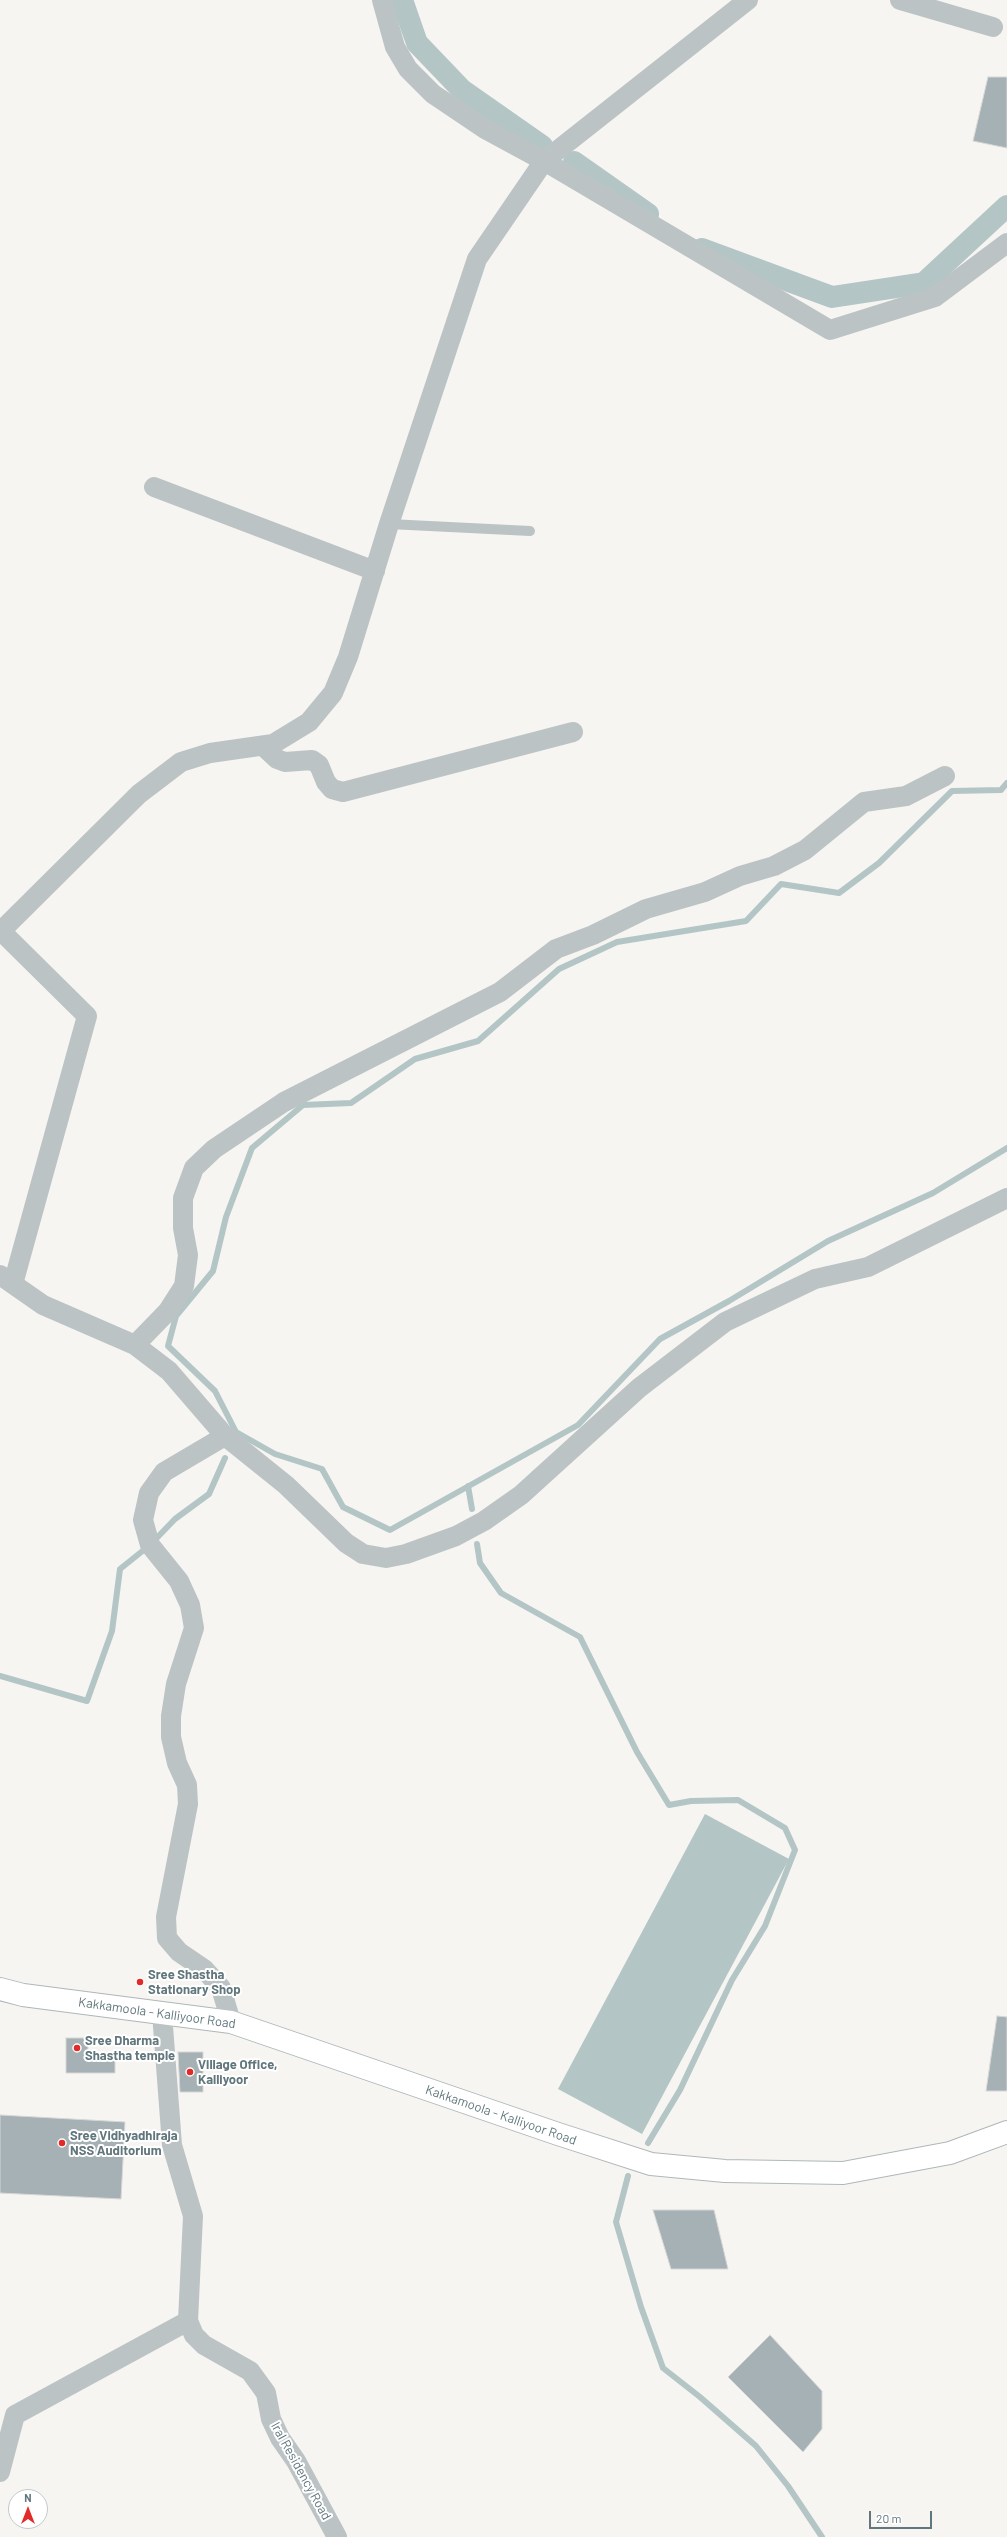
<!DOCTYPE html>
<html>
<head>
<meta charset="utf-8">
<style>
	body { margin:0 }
	#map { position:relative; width:1007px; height:2537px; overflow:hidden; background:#f6f5f2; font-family:Barlow,sans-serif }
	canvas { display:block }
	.north { position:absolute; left:8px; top:2489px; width:40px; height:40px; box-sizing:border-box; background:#fff; border:1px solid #c0c9cb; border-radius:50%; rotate:0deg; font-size:11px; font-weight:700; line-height:16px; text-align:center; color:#61777d }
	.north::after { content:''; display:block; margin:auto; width:14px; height:18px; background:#e02b28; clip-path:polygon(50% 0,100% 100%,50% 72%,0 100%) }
	.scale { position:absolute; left:869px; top:2511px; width:63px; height:18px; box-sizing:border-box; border:2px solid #61777d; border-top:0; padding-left:5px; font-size:12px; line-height:14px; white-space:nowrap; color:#61777d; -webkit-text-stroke:3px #fff; paint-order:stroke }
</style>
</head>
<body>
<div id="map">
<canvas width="1007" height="2537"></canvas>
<div class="north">N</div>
<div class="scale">20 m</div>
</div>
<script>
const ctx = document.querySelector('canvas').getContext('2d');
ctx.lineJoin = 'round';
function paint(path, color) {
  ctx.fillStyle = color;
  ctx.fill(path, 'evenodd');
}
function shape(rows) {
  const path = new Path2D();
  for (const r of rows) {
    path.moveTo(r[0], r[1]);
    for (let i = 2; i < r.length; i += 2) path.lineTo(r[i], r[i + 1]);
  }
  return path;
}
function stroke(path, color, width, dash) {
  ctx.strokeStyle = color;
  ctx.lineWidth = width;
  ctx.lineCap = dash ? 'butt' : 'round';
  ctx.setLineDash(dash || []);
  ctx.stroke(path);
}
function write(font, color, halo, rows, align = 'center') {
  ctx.font = font + ' Barlow,sans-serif';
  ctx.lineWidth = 4;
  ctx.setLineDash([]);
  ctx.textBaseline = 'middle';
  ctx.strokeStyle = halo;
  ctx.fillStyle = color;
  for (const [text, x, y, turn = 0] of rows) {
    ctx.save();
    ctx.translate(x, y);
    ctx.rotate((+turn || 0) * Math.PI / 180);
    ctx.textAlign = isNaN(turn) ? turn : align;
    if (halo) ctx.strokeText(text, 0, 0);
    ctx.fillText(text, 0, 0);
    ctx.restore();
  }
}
const water = shape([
	[705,1814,789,1859,642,2134,558,2089]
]);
const stream = shape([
	[1007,783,1001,790,952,791,879,863,839,893,781,884,746,921,617,942,559,969,478,1041,415,1059,351,1103,303,1105,252,1148,226,1217,213,1271,176,1316,168,1346,215,1391,236,1432,275,1454,322,1469,343,1507,390,1530,578,1425,660,1339,729,1301,828,1241,933,1193,1007,1148],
	[468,1486,472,1509],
	[477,1544,480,1563,501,1593,580,1637,637,1752,669,1805,691,1801,738,1800,785,1828,795,1850,765,1926,732,1980,680,2090,648,2143],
	[0,1676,87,1701,112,1631,120,1569,150,1545,175,1519,209,1494,225,1458],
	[628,2176,616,2222,641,2307,663,2368,700,2397,756,2446,788,2486,822,2537]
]);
const canal = shape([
	[402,0,417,43,462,90,542,146],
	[574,162,648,214],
	[702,249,832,297,924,283,1007,206]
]);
const building = shape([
	[988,77,1007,77,1007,148,973,141,988,77],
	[997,2016,1007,2017,1007,2091,986,2091,997,2016],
	[66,2038,88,2038,88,2057,115,2057,115,2073,66,2073,66,2038],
	[178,2052,203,2052,203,2092,180,2092,178,2052],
	[0,2115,125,2122,121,2199,0,2193,0,2115],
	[653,2210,714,2210,728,2269,671,2269,653,2210],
	[770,2335,822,2391,822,2429,803,2452,728,2377,770,2335]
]);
const lane = shape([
	[389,524,530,531]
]);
const street = shape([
	[382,0,395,47,408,69,433,94,485,129,544,161,830,330,935,297,1007,243],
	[900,0,993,27],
	[154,487,375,571],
	[263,746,277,759,285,762,312,760,319,765,326,782,332,789,343,792,573,732],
	[1,931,87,1016,13,1284],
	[0,932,139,794,181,762,210,753,273,744,309,722,333,693,348,657,389,524,477,259,544,161,748,0],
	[0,1275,43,1305,135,1345,169,1371,225,1436,164,1472,149,1493,143,1520,150,1545,179,1581,190,1605,194,1628,176,1684,171,1716,171,1737,177,1763,187,1785,188,1804,166,1917,167,1938,179,1952,204,1969,221,1988,231,2022],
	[135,1345,168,1311,184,1286,188,1255,183,1228,183,1198,194,1168,214,1149,284,1102,500,992,556,949,593,935,646,909,705,892,740,876,774,866,805,850,864,802,906,796,945,776],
	[225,1436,286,1485,346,1543,363,1554,386,1558,406,1554,456,1536,484,1521,521,1495,639,1388,725,1322,815,1279,868,1267,1007,1198],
	[162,2013,172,2145,193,2216,188,2321,194,2335,204,2345,250,2371,266,2393,271,2419,280,2438,296,2461,337,2537],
	[0,2472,15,2415,188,2321]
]);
const secondary = shape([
	[0,1989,23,1995,231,2022,558,2134,651,2164,725,2171,843,2173,950,2153,1007,2132]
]);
const markers = [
	[140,1982,4,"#e02b28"],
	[77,2048,4,"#e02b28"],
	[190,2072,4,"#e02b28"],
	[62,2143,4,"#e02b28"]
];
const poiNames = [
	["Sree Shastha",148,1975],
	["Stationary Shop",148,1990],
	["Sree Dharma",85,2041],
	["Shastha temple",85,2056],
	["Village Office,",198,2065],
	["Kalliyoor",198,2080],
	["Sree Vidhyadhiraja",70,2136],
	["NSS Auditorium",70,2151]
];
const streetNames = [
	["Kakkamoola - Kalliyoor Road",157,2013,8],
	["Kakkamoola - Kalliyoor Road",501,2115,19],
	["Iral Residency Road",301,2471,61]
];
paint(water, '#b4c5c6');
stroke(stream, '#b4c5c6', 6);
stroke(canal, '#b4c5c6', 22);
paint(building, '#a5b1b4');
stroke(building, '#d7d7d5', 1);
stroke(secondary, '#afb7b9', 24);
stroke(lane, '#bcc3c5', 10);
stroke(street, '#bcc3c5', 20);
stroke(secondary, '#fff', 22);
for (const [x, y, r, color] of markers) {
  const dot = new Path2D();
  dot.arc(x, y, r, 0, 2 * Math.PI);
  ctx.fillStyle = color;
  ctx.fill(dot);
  stroke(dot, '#fff', 1.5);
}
write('bold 13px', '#61777d', '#fff', poiNames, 'left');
write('13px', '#61777d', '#fff', streetNames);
</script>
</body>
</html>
